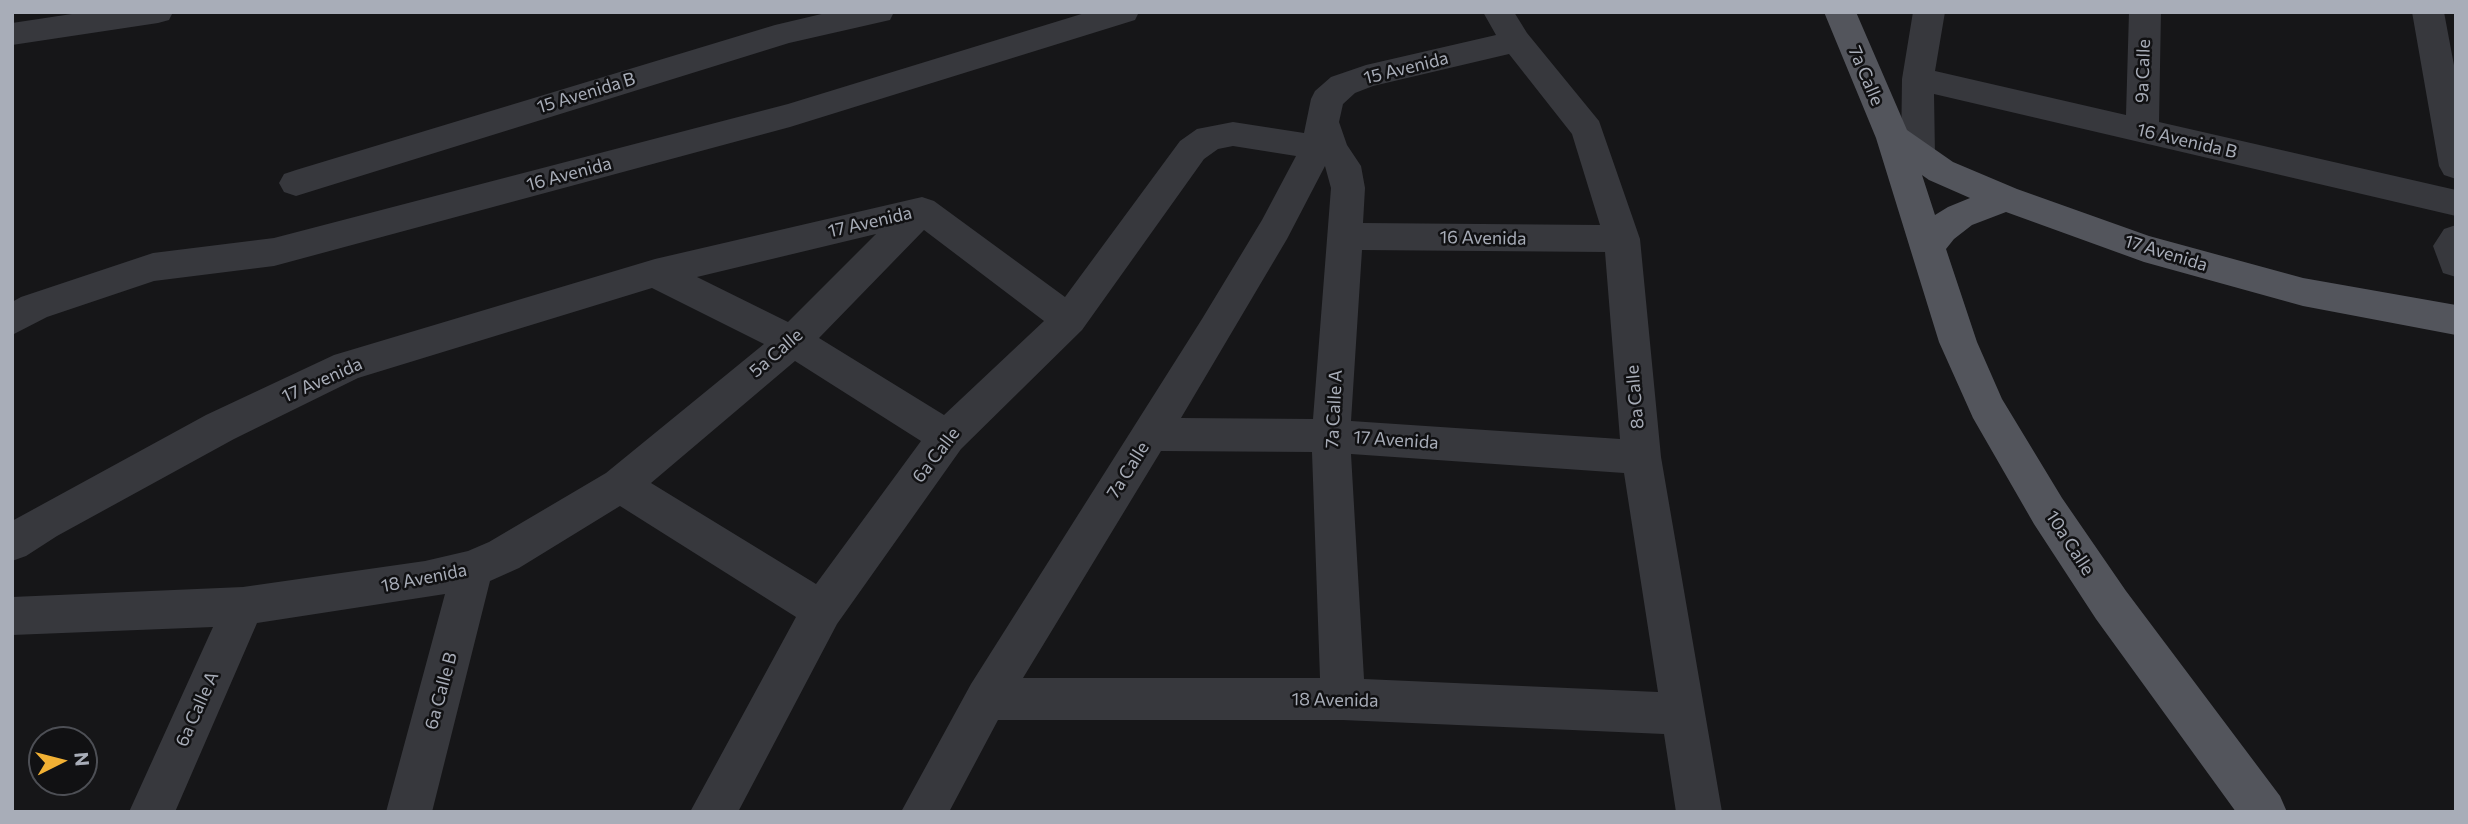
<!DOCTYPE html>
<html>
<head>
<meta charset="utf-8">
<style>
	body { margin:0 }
	#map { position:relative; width:2468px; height:824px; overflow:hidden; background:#161618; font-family:Commissioner,sans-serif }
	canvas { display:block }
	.frame { position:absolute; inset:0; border:14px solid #a8adb8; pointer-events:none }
	.north { position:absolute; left:28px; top:726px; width:70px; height:70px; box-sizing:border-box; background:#111113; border:2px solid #4d4f55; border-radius:50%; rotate:84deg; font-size:19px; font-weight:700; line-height:28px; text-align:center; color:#a8adb8 }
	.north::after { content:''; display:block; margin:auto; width:24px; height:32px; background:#f2b134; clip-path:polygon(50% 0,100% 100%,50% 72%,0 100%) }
</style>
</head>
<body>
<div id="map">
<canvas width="2468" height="824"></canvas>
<div class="frame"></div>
<div class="north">N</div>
</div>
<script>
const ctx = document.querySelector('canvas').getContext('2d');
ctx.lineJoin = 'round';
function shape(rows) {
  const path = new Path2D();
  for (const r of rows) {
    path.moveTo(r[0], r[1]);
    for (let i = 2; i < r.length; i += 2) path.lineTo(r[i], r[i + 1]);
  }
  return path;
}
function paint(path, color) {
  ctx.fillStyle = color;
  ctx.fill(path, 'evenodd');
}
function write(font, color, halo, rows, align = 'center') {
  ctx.font = font + ' Commissioner,sans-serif';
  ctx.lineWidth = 5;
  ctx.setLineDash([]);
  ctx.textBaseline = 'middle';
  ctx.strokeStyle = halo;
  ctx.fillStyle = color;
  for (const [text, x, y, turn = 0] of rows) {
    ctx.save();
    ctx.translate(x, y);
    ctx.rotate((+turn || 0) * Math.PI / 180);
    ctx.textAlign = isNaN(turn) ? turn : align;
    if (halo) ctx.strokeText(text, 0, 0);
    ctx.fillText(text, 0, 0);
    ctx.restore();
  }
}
const minor = shape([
	[85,12,173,12,169,20,158,23,12,45,12,23,85,12],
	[830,12,894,12,890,20,789,43,296,196,284,192,279,183,284,174,296,170,775,25,830,12],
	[1088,12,1139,12,1135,20,790,127,274,266,154,281,47,317,12,335,12,302,21,297,153,253,274,238,788,104,1088,12],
	[1483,12,1514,12,1527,33,1599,121,1640,239,1661,457,1722,812,1676,812,1664,734,1343,720,998,720,949,812,901,812,971,684,1202,319,1262,220,1296,156,1233,146,1218,149,1204,159,1082,330,961,449,837,624,738,812,690,812,796,617,620,506,519,568,490,581,432,812,386,812,445,594,257,623,175,812,129,812,213,627,12,635,12,597,243,587,425,561,468,551,489,542,606,473,764,344,652,288,358,378,234,439,57,536,26,556,12,561,12,521,206,415,334,355,655,259,922,197,934,201,1065,297,1180,141,1197,129,1233,122,1304,133,1311,99,1315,91,1331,77,1366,65,1496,35,1483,12],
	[1509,54,1572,134,1600,225,1363,223,1365,188,1361,166,1347,145,1339,122,1343,104,1355,93,1373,86,1509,54],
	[1325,166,1331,188,1313,419,1181,418,1287,239,1325,166],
	[924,230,1044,321,944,415,819,338,924,230],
	[876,234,788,322,697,277,876,234],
	[1362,250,1605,252,1620,439,1351,421,1362,250],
	[795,361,921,441,816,584,651,483,795,361],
	[1161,451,1312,452,1320,678,1023,678,1161,451],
	[1351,454,1624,473,1658,692,1364,679,1351,454],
	[1913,12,1945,12,1935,71,2126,115,2129,12,2161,12,2159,122,2456,190,2456,216,1934,94,1935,156,1930,165,1918,168,1906,165,1901,156,1902,79,1913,12],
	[2412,12,2444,12,2456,76,2456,179,2444,175,2439,166,2412,12],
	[2456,225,2456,277,2443,273,2433,246,2444,229,2456,225]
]);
const major = shape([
	[1824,12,1856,12,1907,130,1953,162,2017,189,2149,236,2303,278,2456,305,2456,335,2303,306,2144,262,2006,212,1972,225,1954,239,1946,249,1977,342,2002,399,2062,498,2126,591,2280,796,2287,812,2236,812,2096,619,2034,524,1973,418,1939,342,1876,138,1824,12],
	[1922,175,1929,180,1970,198,1948,207,1935,215,1922,175]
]);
const streetNames = [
	["15 Avenida",1406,68,-14],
	["9a Calle",2143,71,-88],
	["7a Calle",1866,76,67],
	["15 Avenida B",586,93,-17],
	["16 Avenida B",2187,141,13],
	["16 Avenida",569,174,-15],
	["17 Avenida",870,222,-13],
	["16 Avenida",1483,238,1],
	["17 Avenida",2166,253,17],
	["5a Calle",776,353,-41],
	["17 Avenida",322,380,-24],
	["8a Calle",1635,397,-95],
	["7a Calle A",1334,409,-87],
	["17 Avenida",1396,440,4],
	["6a Calle",936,455,-52],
	["7a Calle",1128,470,-58],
	["10a Calle",2070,543,57],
	["18 Avenida",424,578,-11],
	["6a Calle B",441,691,-75],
	["18 Avenida",1335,700,1],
	["6a Calle A",197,709,-66]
];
paint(minor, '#37383d');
paint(major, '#53555c');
write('18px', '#a8adb8', '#111113', streetNames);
</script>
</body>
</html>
